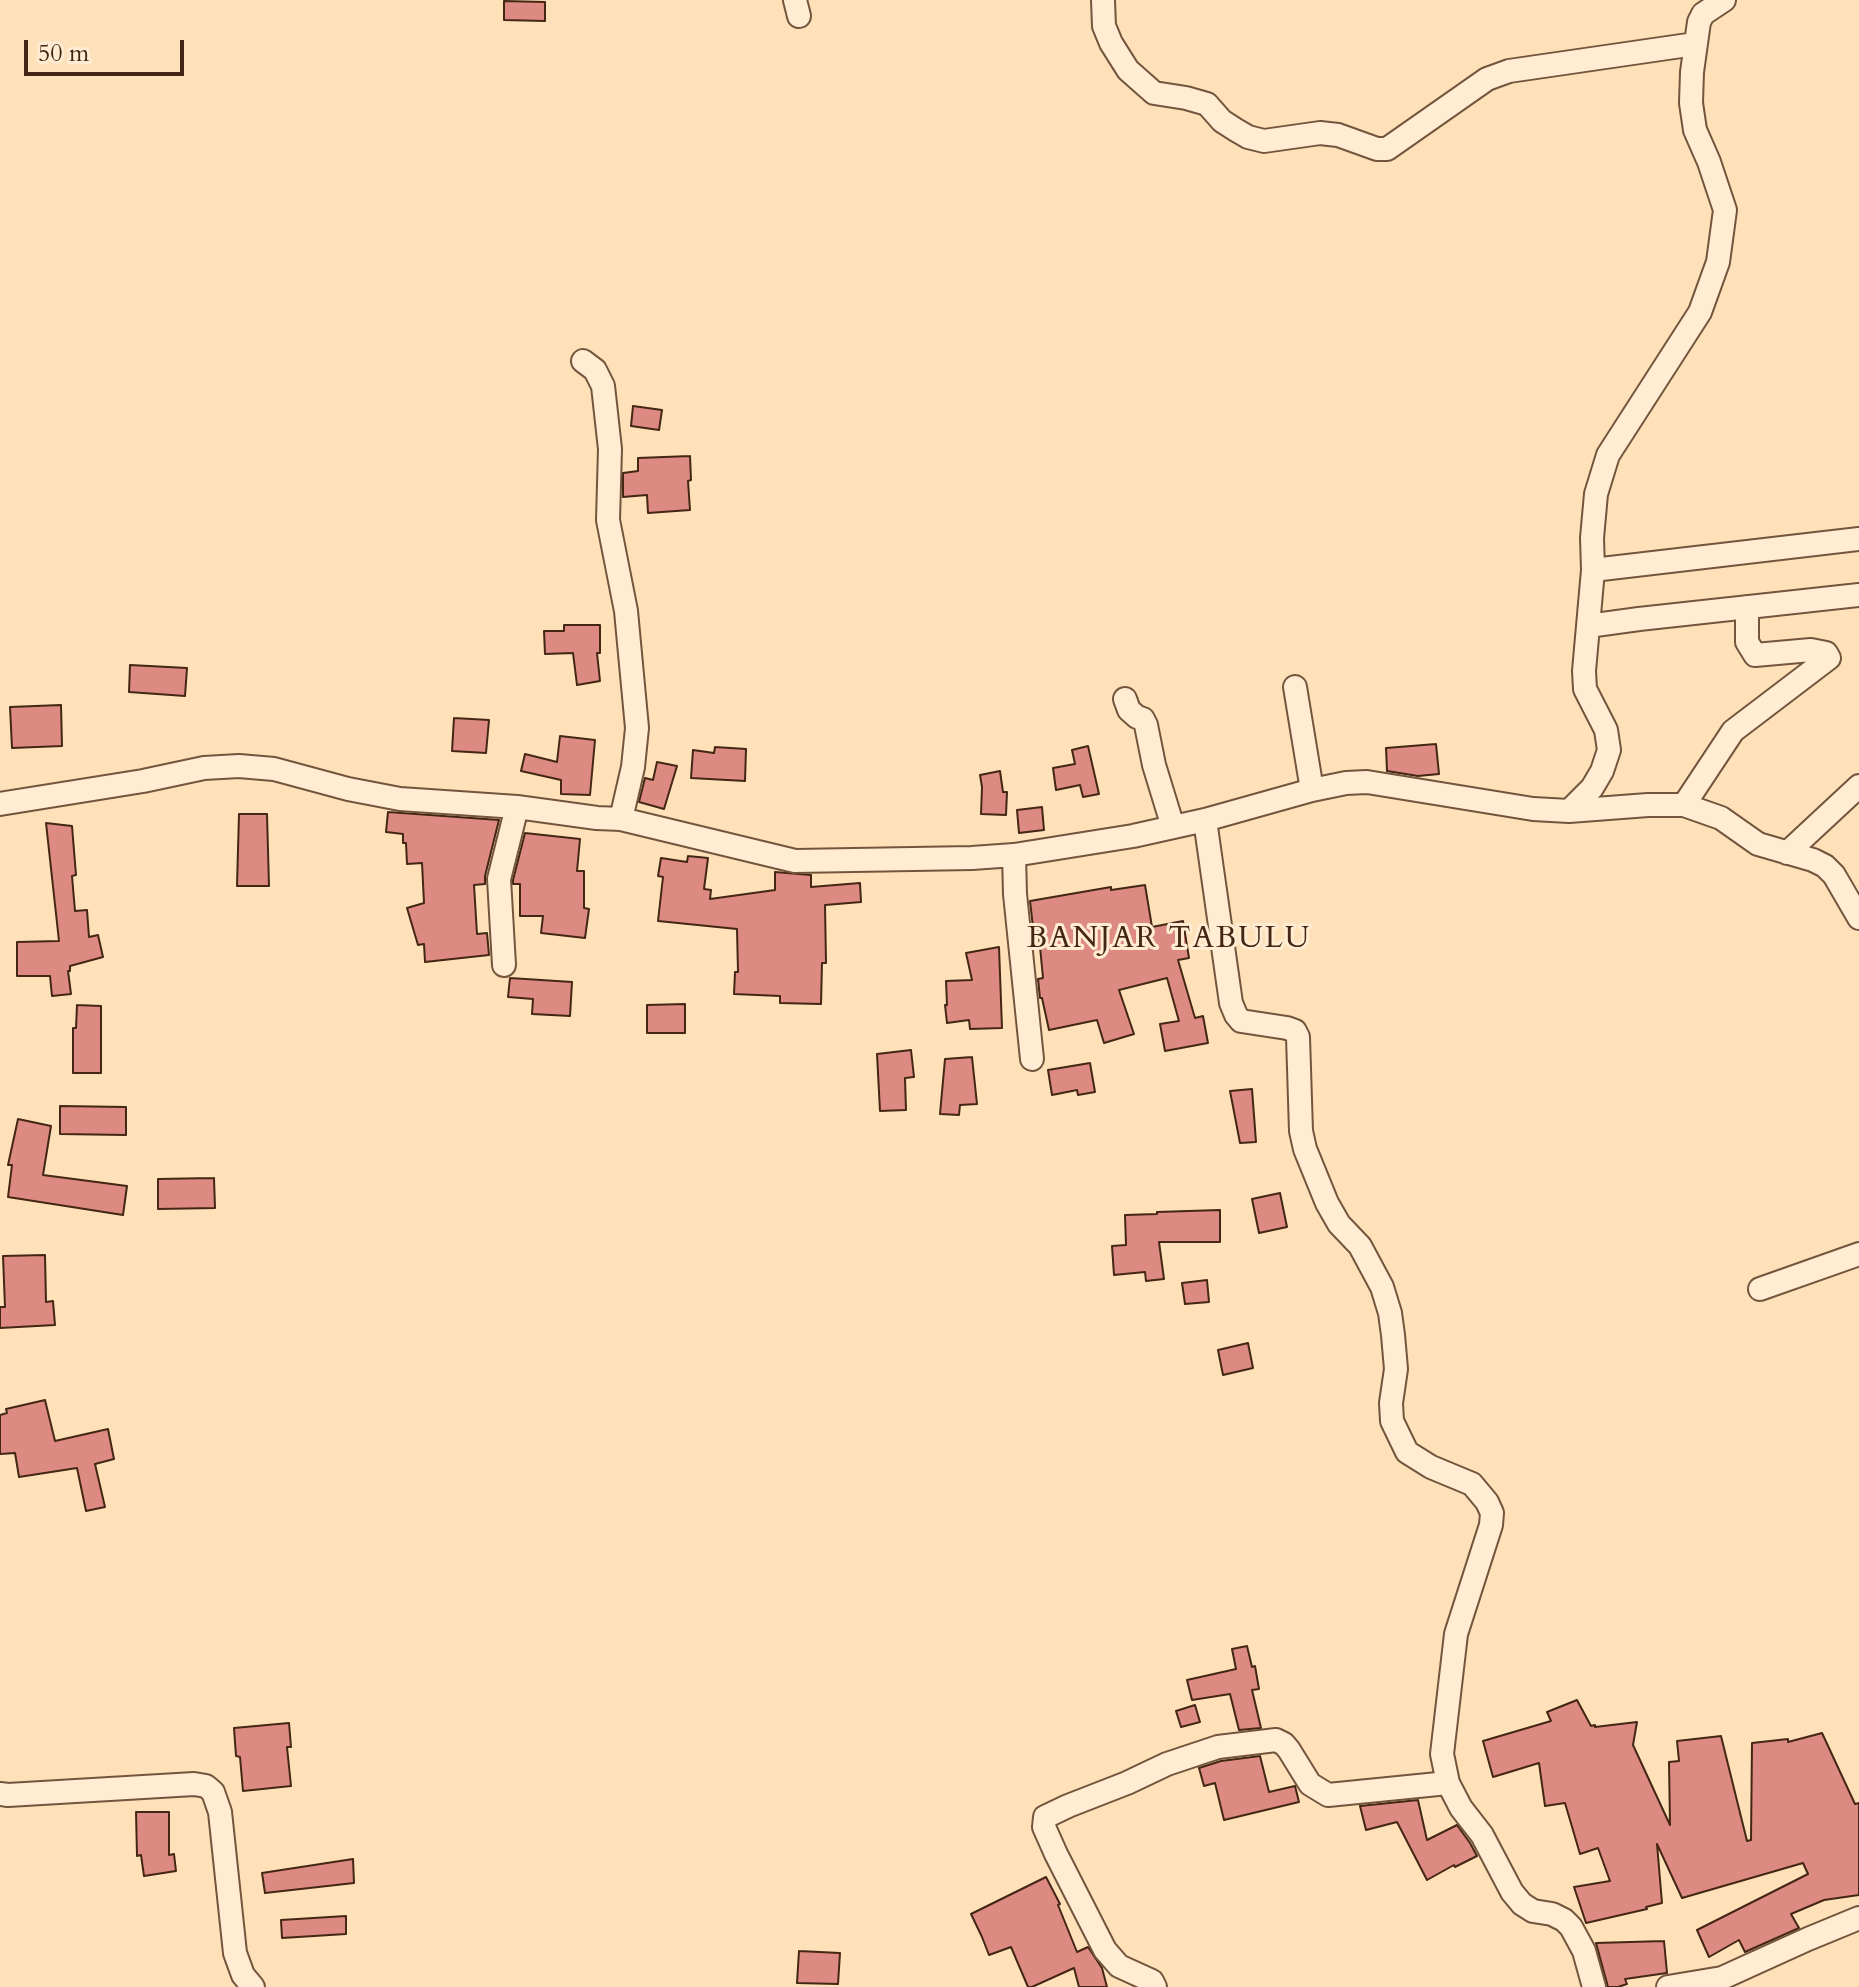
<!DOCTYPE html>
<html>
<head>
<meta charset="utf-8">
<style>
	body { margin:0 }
	#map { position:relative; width:1859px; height:1987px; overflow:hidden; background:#ffe1b9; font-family:Cardo,serif }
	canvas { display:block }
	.scale { position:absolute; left:24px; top:40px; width:160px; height:36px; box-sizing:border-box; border:4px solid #442614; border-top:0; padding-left:10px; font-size:24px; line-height:28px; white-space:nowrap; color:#442614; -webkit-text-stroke:6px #ffecd2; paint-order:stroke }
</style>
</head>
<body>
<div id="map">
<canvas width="1859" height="1987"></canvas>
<div class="scale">50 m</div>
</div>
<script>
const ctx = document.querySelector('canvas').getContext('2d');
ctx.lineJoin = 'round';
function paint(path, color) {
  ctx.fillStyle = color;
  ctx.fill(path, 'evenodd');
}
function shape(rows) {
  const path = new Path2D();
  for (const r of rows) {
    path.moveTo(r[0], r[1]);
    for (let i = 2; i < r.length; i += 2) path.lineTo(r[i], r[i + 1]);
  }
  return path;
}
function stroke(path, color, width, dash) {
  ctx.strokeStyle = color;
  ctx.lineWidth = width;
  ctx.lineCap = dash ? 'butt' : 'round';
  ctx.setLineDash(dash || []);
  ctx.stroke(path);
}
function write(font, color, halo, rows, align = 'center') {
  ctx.font = font + ' Cardo,serif';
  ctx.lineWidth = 6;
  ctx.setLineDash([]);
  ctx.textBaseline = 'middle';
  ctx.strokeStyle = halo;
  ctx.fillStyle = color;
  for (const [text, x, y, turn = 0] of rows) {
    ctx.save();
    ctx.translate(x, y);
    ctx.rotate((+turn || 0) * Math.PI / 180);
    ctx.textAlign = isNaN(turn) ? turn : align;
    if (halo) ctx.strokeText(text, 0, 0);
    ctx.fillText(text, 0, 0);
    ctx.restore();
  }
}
const building = shape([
	[504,1,545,2,545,21,504,20,504,1],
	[633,406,662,410,659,430,631,426,633,406],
	[690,456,691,480,688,481,690,510,648,513,647,495,623,497,623,473,638,471,638,458,690,456],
	[564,625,600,625,600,653,597,653,600,681,577,685,573,653,545,654,544,631,564,631,564,625],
	[130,665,187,668,185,696,129,692,130,665],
	[61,705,62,746,12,748,10,707,61,705],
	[454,718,489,720,486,753,452,751,454,718],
	[560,736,595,740,590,795,561,794,561,780,521,771,525,754,557,762,560,736],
	[1436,744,1439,774,1418,776,1387,771,1386,748,1436,744],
	[1088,746,1099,794,1083,797,1080,785,1056,790,1053,768,1075,764,1072,750,1088,746],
	[715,747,746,749,745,781,691,778,693,750,714,753,715,747],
	[657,762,677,766,664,809,639,802,645,778,653,780,657,762],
	[1000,771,1003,792,1007,792,1006,815,981,814,982,787,980,775,1000,771],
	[1042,807,1044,830,1019,833,1017,810,1042,807],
	[388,812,499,820,485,876,485,884,474,885,477,934,487,933,489,955,425,962,424,944,418,945,407,908,424,903,422,863,407,864,406,843,403,843,403,834,386,832,388,812],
	[239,814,267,814,269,886,237,886,239,814],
	[46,823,72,826,76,875,72,876,75,911,87,910,89,937,98,935,103,957,70,966,70,971,68,971,71,994,52,996,50,976,17,976,17,942,59,941,46,823],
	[525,833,580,839,577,871,584,871,584,908,589,909,585,938,541,933,543,916,520,916,520,884,513,884,513,880,525,833],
	[688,856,708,858,704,889,711,890,710,899,775,890,775,872,811,875,811,887,860,883,861,902,825,905,826,963,822,963,821,1004,780,1003,780,996,734,994,735,972,738,972,737,929,658,921,663,877,658,876,661,858,687,862,688,856],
	[1145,885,1152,927,1183,921,1189,958,1178,960,1195,1018,1203,1016,1208,1043,1165,1051,1160,1024,1179,1021,1167,978,1119,990,1134,1034,1104,1043,1097,1020,1049,1030,1042,998,1040,998,1038,979,1043,978,1038,926,1033,927,1030,901,1111,887,1111,890,1145,885],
	[999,947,1002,1028,970,1029,969,1020,947,1023,945,1005,947,1005,946,981,972,980,966,953,999,947],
	[510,978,572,982,570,1016,532,1014,533,999,508,997,510,978],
	[685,1004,685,1033,647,1033,647,1005,685,1004],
	[77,1005,101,1006,101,1073,73,1073,73,1028,76,1028,77,1005],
	[911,1050,914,1077,905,1078,906,1110,880,1111,877,1054,911,1050],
	[972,1057,977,1104,960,1105,959,1115,940,1114,945,1059,972,1057],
	[1090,1063,1095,1092,1078,1095,1077,1090,1052,1095,1048,1070,1090,1063],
	[1252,1089,1256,1142,1240,1143,1230,1091,1252,1089],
	[60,1106,126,1107,126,1135,60,1134,60,1106],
	[18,1119,51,1126,43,1175,127,1186,123,1215,8,1197,12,1165,8,1165,18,1119],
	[214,1178,215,1208,158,1209,158,1179,214,1178],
	[1280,1193,1287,1227,1259,1233,1252,1199,1280,1193],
	[1220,1210,1220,1242,1159,1242,1164,1279,1146,1281,1145,1272,1114,1275,1112,1246,1126,1245,1125,1215,1157,1214,1157,1212,1220,1210],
	[45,1255,46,1302,53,1301,55,1325,0,1328,0,1307,5,1307,3,1256,45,1255],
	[1207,1280,1209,1302,1185,1304,1182,1283,1207,1280],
	[1248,1343,1253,1368,1223,1375,1218,1350,1248,1343],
	[45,1400,55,1441,108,1429,114,1459,95,1464,105,1507,86,1511,77,1468,19,1477,15,1453,0,1454,0,1415,7,1413,6,1409,45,1400],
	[1247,1646,1252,1667,1255,1666,1259,1689,1252,1690,1261,1728,1239,1730,1230,1694,1192,1700,1187,1680,1236,1669,1232,1649,1247,1646],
	[1577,1700,1591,1726,1595,1725,1595,1727,1637,1722,1633,1745,1670,1825,1669,1762,1679,1761,1677,1741,1721,1736,1747,1841,1751,1840,1752,1743,1788,1739,1788,1742,1822,1733,1855,1804,1859,1803,1859,1895,1824,1900,1791,1914,1799,1928,1745,1952,1739,1940,1709,1957,1697,1930,1808,1874,1803,1863,1682,1898,1657,1844,1662,1903,1646,1907,1647,1909,1586,1923,1574,1887,1610,1881,1598,1848,1580,1854,1565,1803,1545,1806,1539,1763,1493,1777,1483,1741,1551,1721,1547,1712,1577,1700],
	[1195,1705,1200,1722,1181,1727,1176,1711,1195,1705],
	[289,1723,291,1747,287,1747,291,1786,243,1791,240,1757,236,1756,234,1728,289,1723],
	[1260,1756,1269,1792,1295,1786,1299,1802,1224,1820,1215,1783,1204,1786,1199,1768,1221,1761,1260,1756],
	[1418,1800,1427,1840,1457,1825,1470,1843,1477,1856,1455,1867,1454,1865,1427,1880,1397,1822,1366,1830,1360,1806,1418,1800],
	[136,1812,169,1812,169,1855,174,1854,176,1871,144,1876,141,1855,137,1856,136,1812],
	[353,1859,354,1883,265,1893,262,1873,353,1859],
	[1046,1877,1060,1904,1058,1905,1077,1952,1088,1947,1102,1968,1107,1987,1079,1987,1074,1968,1032,1987,1028,1987,1011,1947,989,1955,982,1937,971,1914,1046,1877],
	[346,1916,346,1934,282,1938,281,1920,346,1916],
	[1664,1941,1667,1973,1625,1979,1627,1984,1618,1987,1608,1987,1596,1943,1664,1941],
	[799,1951,840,1953,838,1984,797,1983,799,1951]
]);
const minor = shape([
	[795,0,799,16],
	[1103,0,1104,26,1111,43,1128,70,1154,93,1186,98,1207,104,1222,121,1236,130,1248,137,1264,141,1320,133,1338,135,1377,149,1387,149,1487,79,1509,71,1695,44],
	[1593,570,1859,539],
	[1588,626,1639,619,1859,595],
	[1295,687,1312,790],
	[1125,699,1129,710,1137,717,1143,719,1146,725,1154,765,1173,827],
	[0,804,143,781,204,768,239,766,274,769,348,789,400,799,517,807],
	[1684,805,1733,731,1829,658,1826,653,1811,650,1755,655,1747,642,1747,607],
	[1569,811,1592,788,1602,771,1609,750,1606,730,1585,689,1584,671,1593,570,1592,538,1596,494,1608,455,1700,312,1718,262,1725,210,1709,162,1695,130,1691,103,1692,72,1699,22,1703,14,1724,0],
	[621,819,795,861,972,858,1014,855],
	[1205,820,1231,1003,1236,1015,1241,1021,1287,1028,1295,1031,1298,1037,1301,1131,1305,1149,1327,1203,1339,1224,1360,1246,1382,1287,1390,1313,1393,1335,1396,1369,1391,1403,1392,1421,1407,1452,1431,1467,1472,1484,1487,1502,1492,1513,1491,1525,1456,1634,1442,1754,1448,1783],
	[1787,853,1859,786],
	[504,965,499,879,517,807,597,818,621,819,633,767,637,728,626,611,608,520,610,449,603,386,595,370,583,361],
	[1032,1059,1015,894,1014,855,1133,836,1205,820,1312,790,1346,783,1367,782,1533,809,1569,811,1648,805,1684,805,1721,818,1758,844,1813,860,1825,866,1834,875,1859,918],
	[1760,1289,1859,1254],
	[0,1794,8,1795,194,1784,206,1786,213,1792,220,1812,235,1953,243,1975,253,1987],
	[1155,1987,1152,1981,1119,1966,1105,1950,1056,1854,1044,1827,1045,1817,1068,1806,1127,1783,1167,1764,1218,1747,1276,1740,1284,1744,1289,1750,1310,1784,1328,1795,1448,1783,1461,1808,1482,1835,1512,1892,1522,1904,1533,1911,1552,1914,1564,1920,1571,1927,1584,1951,1594,1987],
	[1668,1987,1722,1978,1808,1939,1859,1918]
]);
const quarterNames = [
	["BANJAR TABULU",1169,940]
];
paint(building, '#dc8a82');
stroke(building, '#442614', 2);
stroke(minor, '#73553d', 26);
stroke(minor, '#ffecd2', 22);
ctx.letterSpacing = '2px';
write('30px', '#442614', '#ffecd2', quarterNames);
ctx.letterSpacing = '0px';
</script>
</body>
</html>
